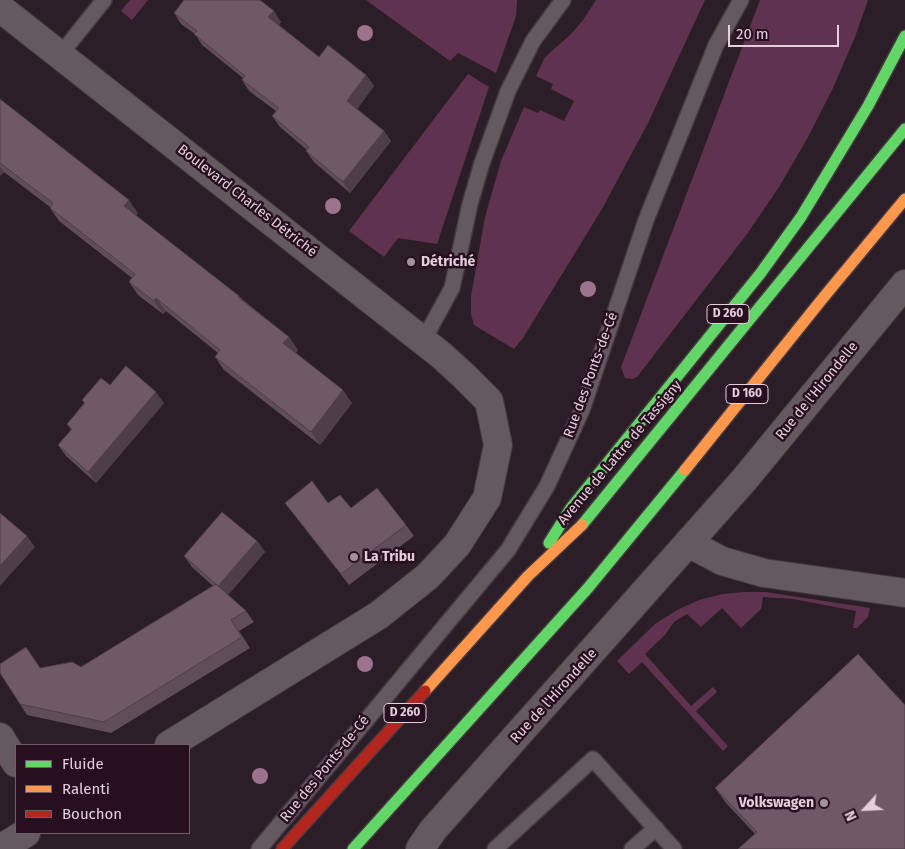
<!DOCTYPE html>
<html>
<head>
<meta charset="utf-8">
<style>
	body { margin:0 }
	#map { position:relative; width:905px; height:849px; overflow:hidden; background:#2c1e27; font-family:"Fira Sans",sans-serif }
	canvas { display:block }
	.legend { position:absolute; left:15px; top:744px; width:175px; height:90px; box-sizing:border-box; background:#280f1f; border:1px solid #735c6a; margin:0; padding:6px 9px; list-style:none; font-size:15px; color:#e3d0db }
	.legend li { display:flex; align-items:center; gap:10px; height:25px }
	.legend b { width:25px; border:1px solid #735c6a }
	.north { position:absolute; left:840px; top:784px; width:50px; height:50px; -webkit-text-stroke:4px #280f1f; paint-order:stroke; rotate:245deg; font-size:14px; font-weight:700; line-height:20px; text-align:center; color:#e3d0db }
	.north::after { content:''; display:block; margin:auto; width:18px; height:22px; background:#e3d0db; clip-path:polygon(50% 0,100% 100%,50% 72%,0 100%) }
	.scale { position:absolute; left:728px; top:25px; width:111px; height:22px; box-sizing:border-box; border:2px solid #e3d0db; border-top:0; padding-left:6px; font-size:15px; line-height:18px; white-space:nowrap; color:#e3d0db; -webkit-text-stroke:4px #280f1f; paint-order:stroke }
</style>
</head>
<body>
<div id="map">
<canvas width="905" height="849"></canvas>
<ul class="legend">
<li><b style="height:6px;background:#63d668"></b>Fluide</li>
<li><b style="height:6px;background:#ff974d"></b>Ralenti</li>
<li><b style="height:6px;background:#b3261e"></b>Bouchon</li>
</ul>
<div class="north">N</div>
<div class="scale">20 m</div>
</div>
<script>
const ctx = document.querySelector('canvas').getContext('2d');
ctx.lineJoin = 'round';
function paint(path, color) {
  ctx.fillStyle = color;
  ctx.fill(path, 'evenodd');
}
function shape(rows) {
  const path = new Path2D();
  for (const r of rows) {
    path.moveTo(r[0], r[1]);
    for (let i = 2; i < r.length; i += 2) path.lineTo(r[i], r[i + 1]);
  }
  return path;
}
function stroke(path, color, width, dash) {
  ctx.strokeStyle = color;
  ctx.lineWidth = width;
  ctx.lineCap = dash ? 'butt' : 'round';
  ctx.setLineDash(dash || []);
  ctx.stroke(path);
}
function write(font, color, halo, rows, align = 'center') {
  ctx.font = font + ' "Fira Sans",sans-serif';
  ctx.lineWidth = 5;
  ctx.setLineDash([]);
  ctx.textBaseline = 'middle';
  ctx.strokeStyle = halo;
  ctx.fillStyle = color;
  for (const [text, x, y, turn = 0] of rows) {
    ctx.save();
    ctx.translate(x, y);
    ctx.rotate((+turn || 0) * Math.PI / 180);
    ctx.textAlign = isNaN(turn) ? turn : align;
    if (halo) ctx.strokeText(text, 0, 0);
    ctx.fillText(text, 0, 0);
    ctx.restore();
  }
}
const green = shape([
	[130,0,148,0,132,20,121,11],
	[366,0,517,0,517,4,516,16,496,73,458,53,450,61],
	[596,0,705,0,648,123,602,209,523,338,514,349,474,325,471,314,471,296,485,217,501,161,524,107,538,113,540,110,564,121,574,101,551,89,553,84,536,76,545,57,571,34,583,20],
	[760,0,868,0,855,37,833,88,807,139,779,187,747,234,637,377,632,379,625,378,621,367],
	[468,74,489,87,437,244,398,238,384,257,349,231],
	[745,592,766,592,870,608,868,617,857,628,853,628,856,611,793,599,763,597,761,609,741,628,722,608,701,627,687,614,674,622,665,635,645,654,691,706,713,687,717,692,696,711,728,746,723,751,642,662,629,674,617,661,655,624,677,610,699,600,723,594]
]);
const lane = shape([
	[60,55,104,0],
	[423,341,452,288,470,204,482,163,508,91,533,41,563,0],
	[259,849,508,550,547,486,582,410,646,220,716,45,741,0],
	[495,849,593,759,674,849],
	[632,849,656,828]
]);
const street = shape([
	[0,8,441,355,463,375,489,401,498,445,487,498,457,545,428,576,379,615,169,745],
	[688,543,722,561,764,573,905,593],
	[0,737,16,763],
	[0,849,26,833],
	[420,849,433,830,744,480,905,284]
]);
const fast = shape([
	[582,525,905,129],
	[549,543,571,508,760,274,801,217,868,106,905,36],
	[353,849,588,588,685,470]
]);
const slow = shape([
	[685,470,823,298,905,199],
	[425,691,528,576,582,525]
]);
const jam = shape([
	[282,849,425,691]
]);
const trees = [
	[365,33],
	[333,206],
	[588,289],
	[365,664],
	[260,776]
];
const wall = shape([
	[174,13,281,22,279,25,319,57,366,75,374,86,357,109,384,131,391,141,350,193,314,162,306,151,307,150,280,127,272,116,276,111,249,91,242,80,243,78,202,45,195,34,181,24],
	[0,99,138,213,136,216,239,296,243,300,289,337,298,350,296,353,352,403,320,445,224,370,215,357,218,353,166,311,163,314,138,295,129,282,132,278,59,221,50,208,50,207,4,172,0,176],
	[110,385,164,403,96,483,66,456,58,445,71,430,67,424,84,403,82,400],
	[285,503,328,503,351,508,406,525,414,536,349,585],
	[257,541,265,552,228,595,246,611,254,622,239,631,250,648,111,733,27,715,20,704,213,586,192,567,184,556],
	[905,705,755,834,726,803,715,788]
]);
const shadedWall = shape([
	[274,11,281,22,276,28,268,17],
	[366,75,374,86,354,112,347,101],
	[384,131,391,141,350,193,343,182],
	[0,166,4,172,0,176],
	[129,200,138,213,133,220,124,206],
	[156,298,166,311,163,314,154,301],
	[289,337,298,350,293,356,283,343],
	[343,390,352,403,320,445,311,432],
	[156,392,164,403,96,483,88,472],
	[27,536,35,547,0,586,0,566],
	[257,541,265,552,226,597,218,586]
]);
const building = shape([
	[184,0,260,0,274,11,268,17,319,57,328,45,366,75,347,101,384,131,343,182,306,151,309,147,272,116,279,108,242,80,245,76,194,34,197,31,174,13,184,0],
	[0,99,129,200,124,206,239,296,238,297,289,337,283,343,343,390,311,432,215,357,220,350,156,298,154,301,129,282,135,274,50,208,53,203,0,163,0,99],
	[126,366,156,392,88,472,58,445,72,429,67,424,85,403,82,400,101,378,110,385,126,366],
	[312,481,328,503,340,495,351,508,377,488,406,525,341,574,285,503,312,481],
	[222,512,257,541,218,586,184,556,222,512],
	[0,513,27,536,0,566,0,513],
	[216,584,246,611,231,620,242,637,104,722,20,704,0,673,0,664,26,647,40,668,72,662,81,667,216,584],
	[858,654,905,705,905,849,738,849,757,832,715,788,858,654]
]);
const markers = [
	[411,262,5,"#a3929c"],
	[354,557,5,"#a3929c"],
	[824,803,5,"#a3929c"]
];
const shields = [
	[728,314,42],
	[747,394,42],
	[405,713,42]
];
const shieldNames = [
	["D 260",728,314],
	["D 160",747,394],
	["D 260",405,713]
];
const streetNames = [
	["Boulevard Charles Détriché",247,201,38],
	["Rue des Ponts-de-Cé",591,375,-70],
	["Rue de l'Hirondelle",817,391,-51],
	["Avenue de Lattre de Tassigny",620,453,-50],
	["Rue de l'Hirondelle",554,696,-48],
	["Rue des Ponts-de-Cé",325,769,-51]
];
const poiNames = [
	["Détriché",421,262],
	["La Tribu",364,557],
	["Volkswagen",814,803,"right"]
];
paint(green, '#5f324f');
stroke(lane, '#453941', 18);
stroke(street, '#453941', 30);
stroke(fast, '#453941', 14);
stroke(slow, '#453941', 14);
stroke(jam, '#453941', 14);
stroke(lane, '#655960', 15);
stroke(street, '#655960', 28);
stroke(fast, '#63d668', 11);
stroke(slow, '#ff974d', 11);
stroke(jam, '#b3261e', 11);
ctx.fillStyle = '#9d728c';
for (const [x, y] of trees) {
  ctx.beginPath();
  ctx.arc(x, y, 8, 0, 2 * Math.PI);
  ctx.fill();
}
paint(wall, '#5f4d59');
paint(shadedWall, '#4e3e48');
paint(building, '#6f5967');
stroke(building, '#4e3e48', 1);
for (const [x, y, r, color] of markers) {
  const dot = new Path2D();
  dot.arc(x, y, r, 0, 2 * Math.PI);
  ctx.fillStyle = color;
  ctx.fill(dot);
  stroke(dot, '#280f1f', 2);
}
for (const [x, y, w] of shields) {
  const box = new Path2D();
  box.roundRect(x - w / 2, y - 9.5, w, 19, 4);
  ctx.fillStyle = '#280f1f';
  ctx.fill(box);
  stroke(box, '#e3d0db', 1);
}
write('bold 12px', '#e3d0db', null, shieldNames);
write('14px', '#e3d0db', '#280f1f', streetNames);
write('bold 14px', '#e3d0db', '#280f1f', poiNames, 'left');
</script>
</body>
</html>
